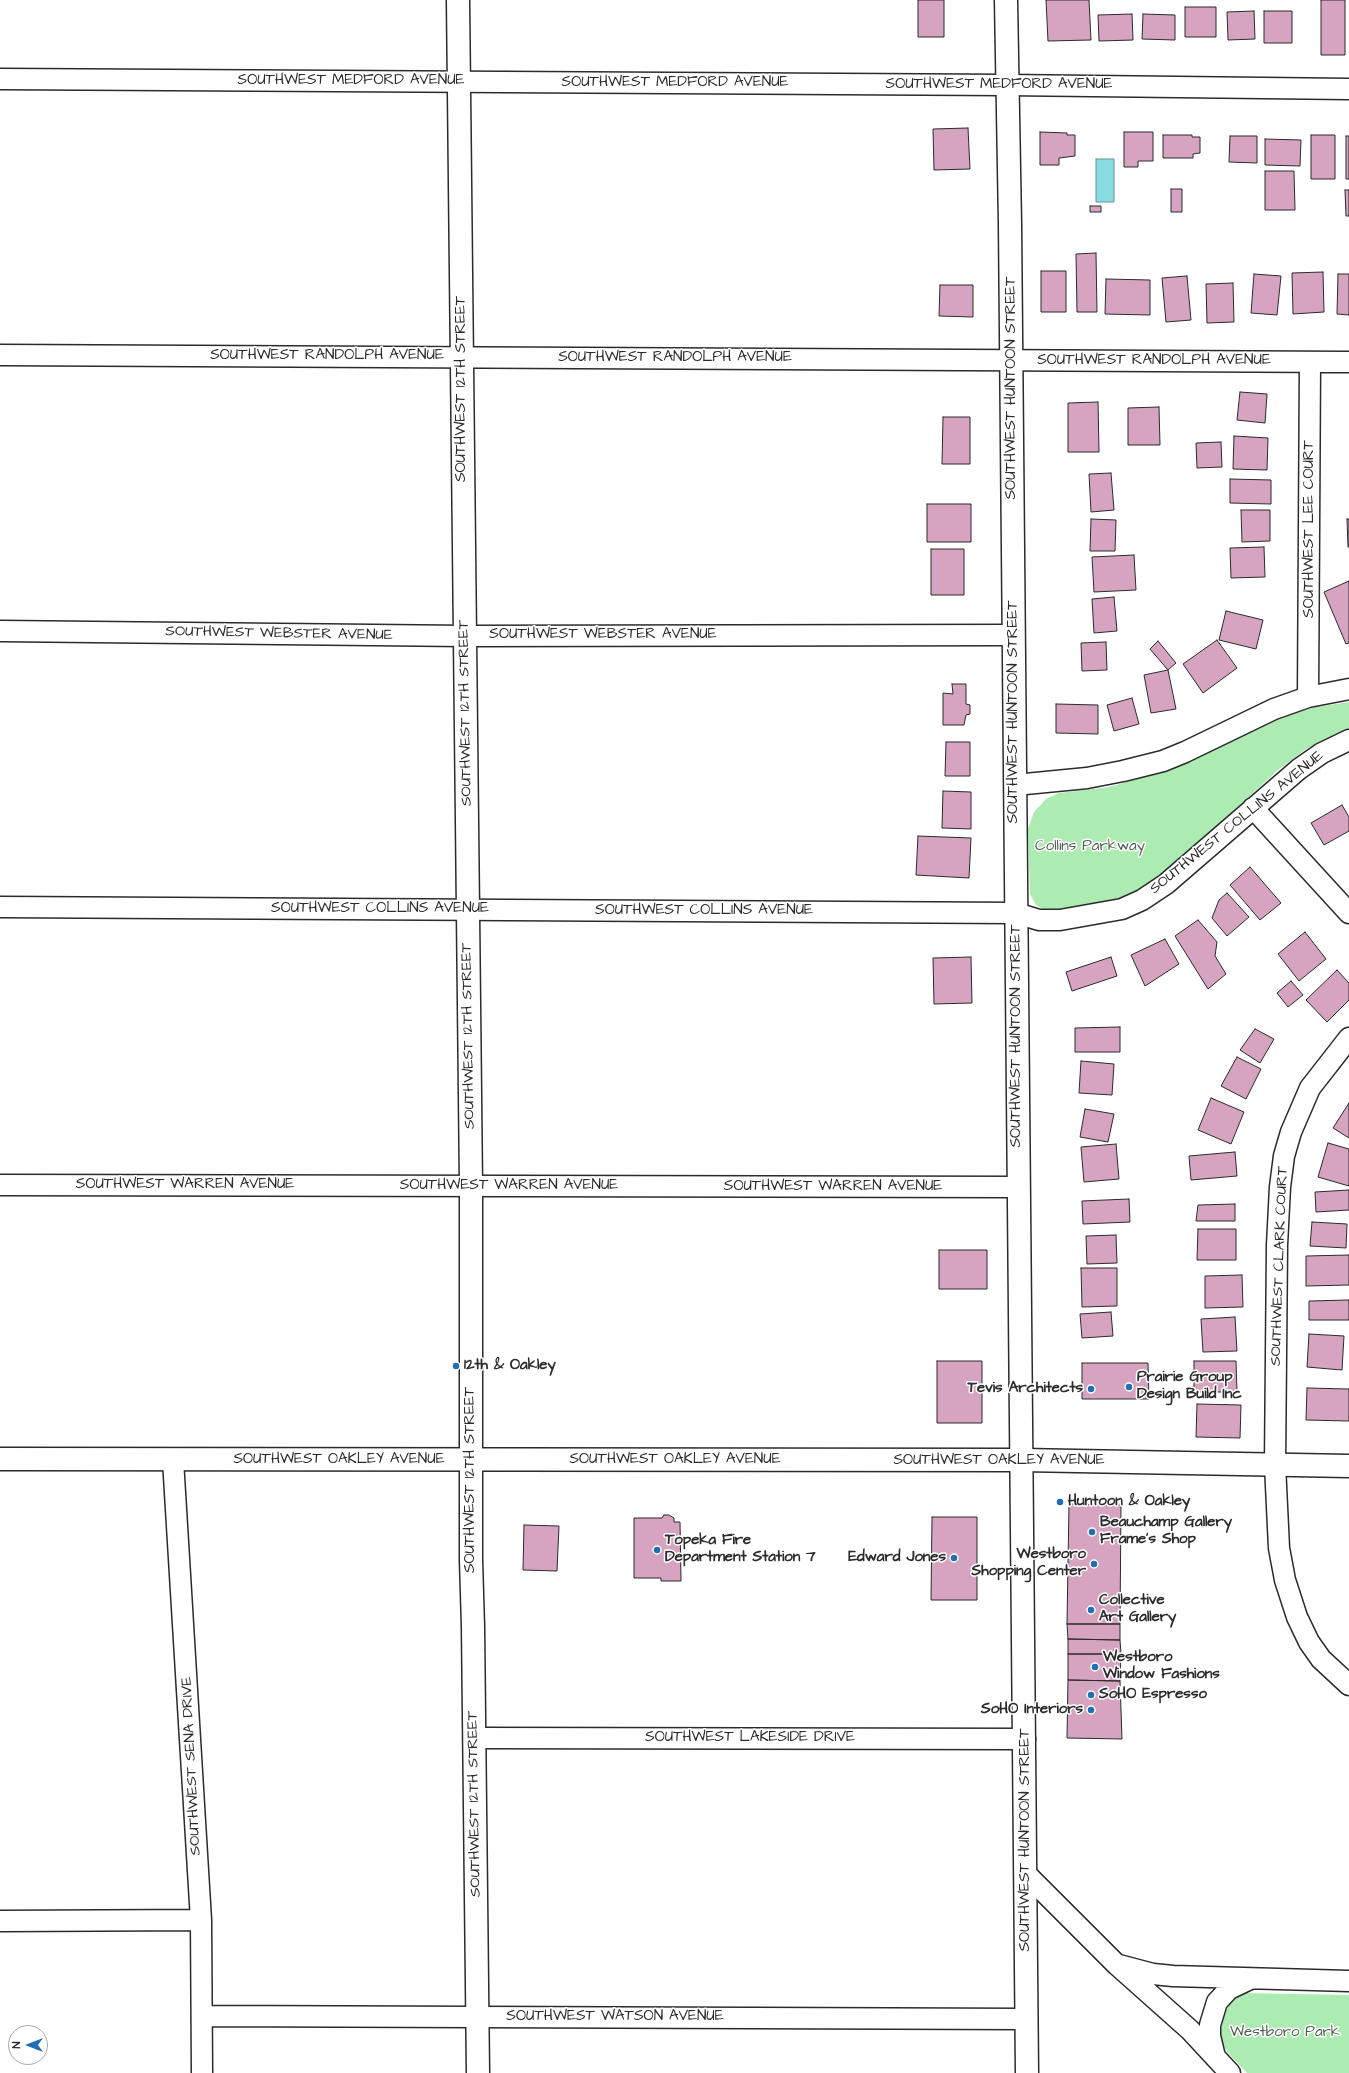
<!DOCTYPE html>
<html>
<head>
<meta charset="utf-8">
<style>
	body { margin:0 }
	#map { position:relative; width:1349px; height:2073px; overflow:hidden; background:#fff; font-family:"Architects Daughter",sans-serif }
	canvas { display:block }
	.north { position:absolute; left:8px; top:2025px; width:40px; height:40px; box-sizing:border-box; background:#fff; border:1px solid #aaa; border-radius:50%; rotate:270deg; font-size:11px; font-weight:700; line-height:16px; text-align:center; color:#2b2b2b }
	.north::after { content:''; display:block; margin:auto; width:14px; height:18px; background:#1f6fb2; clip-path:polygon(50% 0,100% 100%,50% 72%,0 100%) }
</style>
</head>
<body>
<div id="map">
<canvas width="1349" height="2073"></canvas>
<div class="north">N</div>
</div>
<script>
const ctx = document.querySelector('canvas').getContext('2d');
ctx.lineJoin = 'round';
function paint(path, color) {
  ctx.fillStyle = color;
  ctx.fill(path, 'evenodd');
}
function shape(rows) {
  const path = new Path2D();
  for (const r of rows) {
    path.moveTo(r[0], r[1]);
    for (let i = 2; i < r.length; i += 2) path.lineTo(r[i], r[i + 1]);
  }
  return path;
}
function stroke(path, color, width, dash) {
  ctx.strokeStyle = color;
  ctx.lineWidth = width;
  ctx.lineCap = dash ? 'butt' : 'round';
  ctx.setLineDash(dash || []);
  ctx.stroke(path);
}
function write(font, color, halo, rows, align = 'center') {
  ctx.font = font + ' "Architects Daughter",sans-serif';
  ctx.lineWidth = 3;
  ctx.setLineDash([]);
  ctx.textBaseline = 'middle';
  ctx.strokeStyle = halo;
  ctx.fillStyle = color;
  for (const [text, x, y, turn = 0] of rows) {
    ctx.save();
    ctx.translate(x, y);
    ctx.rotate((+turn || 0) * Math.PI / 180);
    ctx.textAlign = isNaN(turn) ? turn : align;
    if (halo) ctx.strokeText(text, 0, 0);
    ctx.fillText(text, 0, 0);
    ctx.restore();
  }
}
const green = shape([
	[1349,702,1349,730,1323,740,1306,749,1278,770,1192,849,1147,885,1130,896,1111,902,1058,909,1044,910,1036,905,1030,894,1028,829,1034,812,1046,799,1059,793,1109,787,1159,773,1205,754,1288,715,1316,707],
	[1243,1993,1349,1995,1349,2073,1247,2073,1228,2053,1222,2044,1220,2035,1223,2015,1231,2002]
]);
const water = shape([
	[1096,159,1114,159,1114,202,1096,202,1096,159]
]);
const building = shape([
	[918,0,944,0,944,37,918,37,918,0],
	[1046,0,1089,0,1091,40,1048,41,1046,0],
	[1321,0,1345,0,1345,55,1321,55,1321,0],
	[1185,7,1216,7,1216,37,1185,37,1185,7],
	[1254,11,1255,39,1228,40,1227,12,1254,11],
	[1264,11,1292,11,1292,43,1264,43,1264,11],
	[1132,14,1133,40,1099,41,1098,15,1132,14],
	[1143,14,1175,15,1175,40,1142,39,1143,14],
	[968,128,970,169,934,170,933,129,968,128],
	[1040,132,1067,133,1067,135,1075,135,1075,156,1059,158,1059,165,1040,165,1040,132],
	[1124,132,1153,132,1153,161,1138,161,1138,167,1124,167,1124,132],
	[1163,135,1192,135,1192,137,1200,137,1200,153,1193,154,1193,158,1163,158,1163,135],
	[1311,135,1335,135,1335,179,1311,179,1311,135],
	[1230,136,1257,136,1257,163,1229,162,1230,136],
	[1346,136,1349,136,1349,179,1346,179,1346,136],
	[1265,139,1301,140,1300,166,1265,165,1265,139],
	[1265,171,1294,171,1295,210,1265,210,1265,171],
	[1171,189,1182,189,1182,212,1171,212,1171,189],
	[1345,190,1349,190,1349,216,1346,216,1345,190],
	[1090,206,1101,206,1101,212,1090,212,1090,206],
	[1096,253,1097,312,1077,312,1076,254,1096,253],
	[1041,271,1066,271,1066,312,1041,312,1041,271],
	[1323,272,1324,312,1293,314,1292,273,1323,272],
	[1254,274,1281,276,1277,315,1251,313,1254,274],
	[1338,274,1349,274,1349,315,1337,314,1338,274],
	[1187,276,1191,320,1166,322,1162,278,1187,276],
	[1106,279,1150,280,1150,315,1105,314,1106,279],
	[1233,283,1234,322,1207,323,1206,284,1233,283],
	[940,285,973,285,973,317,939,316,940,285],
	[1240,392,1267,394,1265,423,1237,420,1240,392],
	[1098,402,1099,452,1068,452,1068,403,1098,402],
	[1159,407,1160,445,1128,445,1128,408,1159,407],
	[943,417,970,417,970,464,942,464,943,417],
	[1234,436,1268,438,1267,470,1233,469,1234,436],
	[1221,442,1222,467,1197,468,1196,443,1221,442],
	[1111,473,1114,510,1091,512,1089,474,1111,473],
	[1230,479,1271,480,1271,504,1230,503,1230,479],
	[927,504,971,504,971,542,927,542,927,504],
	[1241,510,1270,510,1270,541,1242,542,1241,510],
	[1091,519,1116,520,1115,551,1090,551,1091,519],
	[1347,519,1349,519,1349,547,1348,547,1347,519],
	[1264,547,1265,577,1231,578,1230,548,1264,547],
	[931,549,964,549,964,595,931,595,931,549],
	[1134,555,1136,590,1094,592,1092,557,1134,555],
	[1349,581,1349,643,1346,644,1324,592,1349,581],
	[1114,597,1117,631,1094,633,1092,599,1114,597],
	[1226,611,1263,620,1256,649,1219,640,1226,611],
	[1217,640,1237,668,1203,693,1183,664,1217,640],
	[1158,641,1176,663,1168,670,1150,649,1158,641],
	[1106,642,1107,670,1082,671,1081,643,1106,642],
	[1168,670,1176,709,1151,713,1144,675,1168,670],
	[952,684,966,684,966,704,970,705,970,714,966,715,964,725,943,725,943,693,953,694,952,684],
	[1132,698,1139,724,1114,731,1107,705,1132,698],
	[1056,704,1098,705,1098,734,1056,733,1056,704],
	[946,742,970,742,970,776,945,776,946,742],
	[943,791,971,792,971,829,942,828,943,791],
	[1342,805,1349,817,1349,831,1324,845,1311,823,1342,805],
	[918,836,971,838,969,878,916,875,918,836],
	[1250,867,1281,903,1260,920,1230,885,1250,867],
	[1227,893,1249,917,1227,936,1212,918,1219,900,1227,893],
	[1198,920,1217,942,1215,956,1226,974,1208,989,1175,936,1198,920],
	[1305,932,1326,959,1299,981,1278,954,1305,932],
	[1165,939,1179,964,1145,986,1131,955,1165,939],
	[971,957,972,1003,934,1004,933,958,971,957],
	[1111,957,1117,976,1072,991,1066,972,1111,957],
	[1337,970,1349,983,1349,1000,1327,1022,1306,1000,1337,970],
	[1291,981,1303,995,1288,1007,1277,993,1291,981],
	[1120,1027,1120,1052,1075,1052,1075,1028,1120,1027],
	[1255,1029,1274,1039,1260,1063,1240,1050,1255,1029],
	[1237,1057,1261,1069,1246,1099,1221,1086,1237,1057],
	[1081,1061,1114,1064,1112,1095,1079,1093,1081,1061],
	[1211,1098,1244,1112,1231,1144,1198,1130,1211,1098],
	[1349,1103,1349,1138,1333,1128,1349,1103],
	[1085,1109,1114,1114,1108,1142,1080,1137,1085,1109],
	[1328,1143,1349,1149,1349,1186,1318,1177,1328,1143],
	[1116,1144,1119,1179,1084,1182,1081,1147,1116,1144],
	[1235,1152,1237,1176,1191,1180,1189,1156,1235,1152],
	[1349,1190,1349,1210,1316,1212,1315,1192,1349,1190],
	[1129,1199,1130,1222,1083,1224,1082,1201,1129,1199],
	[1235,1204,1235,1221,1196,1221,1198,1205,1235,1204],
	[1312,1222,1347,1224,1346,1248,1310,1246,1312,1222],
	[1198,1229,1236,1229,1236,1260,1197,1260,1198,1229],
	[1116,1235,1117,1263,1087,1264,1086,1236,1116,1235],
	[939,1250,987,1250,987,1289,939,1289,939,1250],
	[1349,1255,1349,1285,1306,1286,1306,1256,1349,1255],
	[1081,1268,1117,1268,1117,1306,1082,1307,1081,1268],
	[1242,1275,1243,1307,1205,1308,1205,1276,1242,1275],
	[1349,1300,1349,1320,1309,1320,1309,1301,1349,1300],
	[1111,1312,1113,1336,1082,1338,1080,1314,1111,1312],
	[1235,1317,1237,1351,1203,1352,1201,1319,1235,1317],
	[1309,1334,1344,1336,1342,1370,1307,1367,1309,1334],
	[937,1361,982,1361,982,1423,937,1423,937,1361],
	[1194,1361,1236,1361,1237,1392,1194,1392,1194,1361],
	[1082,1363,1148,1363,1149,1399,1082,1399,1082,1363],
	[1307,1388,1349,1389,1349,1421,1306,1420,1307,1388],
	[1197,1404,1241,1405,1240,1438,1196,1437,1197,1404],
	[1069,1504,1121,1505,1120,1624,1067,1624,1069,1504],
	[664,1515,669,1515,674,1518,674,1522,680,1522,681,1581,661,1581,661,1578,634,1578,634,1518,662,1518,664,1515],
	[932,1517,977,1517,977,1600,931,1600,932,1517],
	[524,1525,559,1526,557,1571,523,1570,524,1525],
	[1067,1624,1120,1624,1120,1640,1068,1639,1067,1624],
	[1068,1639,1120,1640,1121,1654,1068,1654,1068,1639],
	[1068,1654,1121,1654,1120,1681,1068,1680,1068,1654],
	[1068,1680,1120,1681,1122,1739,1067,1738,1068,1680]
]);
const minor = shape([
	[0,79,1006,85,1349,89],
	[0,355,1349,362],
	[0,631,465,636,1013,635],
	[1308,697,1310,362],
	[1015,785,1087,778,1123,771,1163,761,1185,752,1274,709,1308,697,1349,689],
	[1253,808,1349,913],
	[0,907,1016,913,1039,920,1060,920,1122,909,1142,900,1166,884,1299,769,1322,753,1349,740],
	[1349,1038,1310,1088,1291,1132,1284,1156,1280,1187,1277,1245,1275,1465,1279,1548,1285,1580,1297,1617,1309,1642,1321,1659,1349,1685],
	[0,1185,1018,1187],
	[173,1460,201,1920,202,2073],
	[474,1738,1025,1739],
	[1026,1874,1117,1965,1190,2030,1230,2073],
	[0,1921,201,1920],
	[1119,1965,1153,1974,1173,1976,1349,1981],
	[202,2016,1027,2019],
	[1215,2057,1210,2036,1210,2025,1217,2002,1229,1989,1250,1979]
]);
const tertiary = shape([
	[0,1459,1022,1460,1349,1466]
]);
const secondary = shape([
	[458,0,471,1185,471,1560,473,1627,478,2073],
	[1006,0,1010,224,1027,2073]
]);
const markers = [
	[456,1366,4,"#1f6fb2"],
	[1129,1387,4,"#1f6fb2"],
	[1091,1389,4,"#1f6fb2"],
	[1060,1502,4,"#1f6fb2"],
	[1092,1532,4,"#1f6fb2"],
	[657,1550,4,"#1f6fb2"],
	[954,1558,4,"#1f6fb2"],
	[1094,1564,4,"#1f6fb2"],
	[1091,1610,4,"#1f6fb2"],
	[1095,1667,4,"#1f6fb2"],
	[1091,1695,4,"#1f6fb2"],
	[1091,1710,4,"#1f6fb2"]
];
const streetNames = [
	["SOUTHWEST MEDFORD AVENUE",351,81],
	["SOUTHWEST MEDFORD AVENUE",675,83],
	["SOUTHWEST MEDFORD AVENUE",999,85],
	["SOUTHWEST RANDOLPH AVENUE",327,356],
	["SOUTHWEST RANDOLPH AVENUE",675,358],
	["SOUTHWEST RANDOLPH AVENUE",1154,361],
	["SOUTHWEST HUNTOON STREET",1012,388,-90],
	["SOUTHWEST 12TH STREET",462,389,-90],
	["SOUTHWEST LEE COURT",1310,529,-90],
	["SOUTHWEST WEBSTER AVENUE",279,634,1],
	["SOUTHWEST WEBSTER AVENUE",603,635],
	["SOUTHWEST HUNTOON STREET",1014,712,-90],
	["SOUTHWEST 12TH STREET",466,713,-91],
	["SOUTHWEST COLLINS AVENUE",1237,823,-39],
	["SOUTHWEST COLLINS AVENUE",380,909],
	["SOUTHWEST COLLINS AVENUE",704,911],
	["SOUTHWEST 12TH STREET",469,1036,-91],
	["SOUTHWEST HUNTOON STREET",1017,1036,-90],
	["SOUTHWEST WARREN AVENUE",185,1185],
	["SOUTHWEST WARREN AVENUE",509,1186],
	["SOUTHWEST WARREN AVENUE",833,1187],
	["SOUTHWEST CLARK COURT",1280,1266,-88],
	["SOUTHWEST OAKLEY AVENUE",339,1460],
	["SOUTHWEST OAKLEY AVENUE",675,1460],
	["SOUTHWEST OAKLEY AVENUE",999,1461],
	["SOUTHWEST 12TH STREET",471,1480,-90],
	["SOUTHWEST LAKESIDE DRIVE",750,1738],
	["SOUTHWEST SENA DRIVE",192,1766,-93],
	["SOUTHWEST 12TH STREET",475,1804,-91],
	["SOUTHWEST HUNTOON STREET",1026,1840,-90],
	["SOUTHWEST WATSON AVENUE",615,2017]
];
const parkNames = [
	["Collins Parkway",1090,847],
	["Westboro Park",1285,2033]
];
const poiNames = [
	["12th & Oakley",464,1366],
	["Prairie Group",1137,1378],
	["Design Build Inc",1137,1395],
	["Tevis Architects",1083,1389,"right"],
	["Huntoon & Oakley",1068,1502],
	["Beauchamp Gallery",1100,1523],
	["Frame's Shop",1100,1540],
	["Topeka Fire",665,1541],
	["Department Station 7",665,1558],
	["Westboro",1086,1555,"right"],
	["Shopping Center",1086,1572,"right"],
	["Edward Jones",946,1558,"right"],
	["Collective",1099,1601],
	["Art Gallery",1099,1618],
	["Westboro",1103,1658],
	["Window Fashions",1103,1675],
	["SoHO Espresso",1099,1695],
	["SoHO Interiors",1083,1710,"right"]
];
paint(green, '#acebb2');
paint(water, '#89dbe2');
stroke(water, '#639599', 1);
paint(building, '#d6a4c0');
stroke(building, '#2b2b2b', 1);
stroke(minor, '#2b2b2b', 23);
stroke(tertiary, '#2b2b2b', 25);
stroke(secondary, '#2b2b2b', 25);
stroke(minor, '#fff', 20);
stroke(tertiary, '#fff', 22);
stroke(secondary, '#fff', 22);
for (const [x, y, r, color] of markers) {
  const dot = new Path2D();
  dot.arc(x, y, r, 0, 2 * Math.PI);
  ctx.fillStyle = color;
  ctx.fill(dot);
  stroke(dot, '#fff', 1.5);
}
write('15px', '#2b2b2b', '#fff', streetNames);
write('15px', '#4b5b4d', '#fff', parkNames);
write('bold 15px', '#2b2b2b', '#fff', poiNames, 'left');
</script>
</body>
</html>
